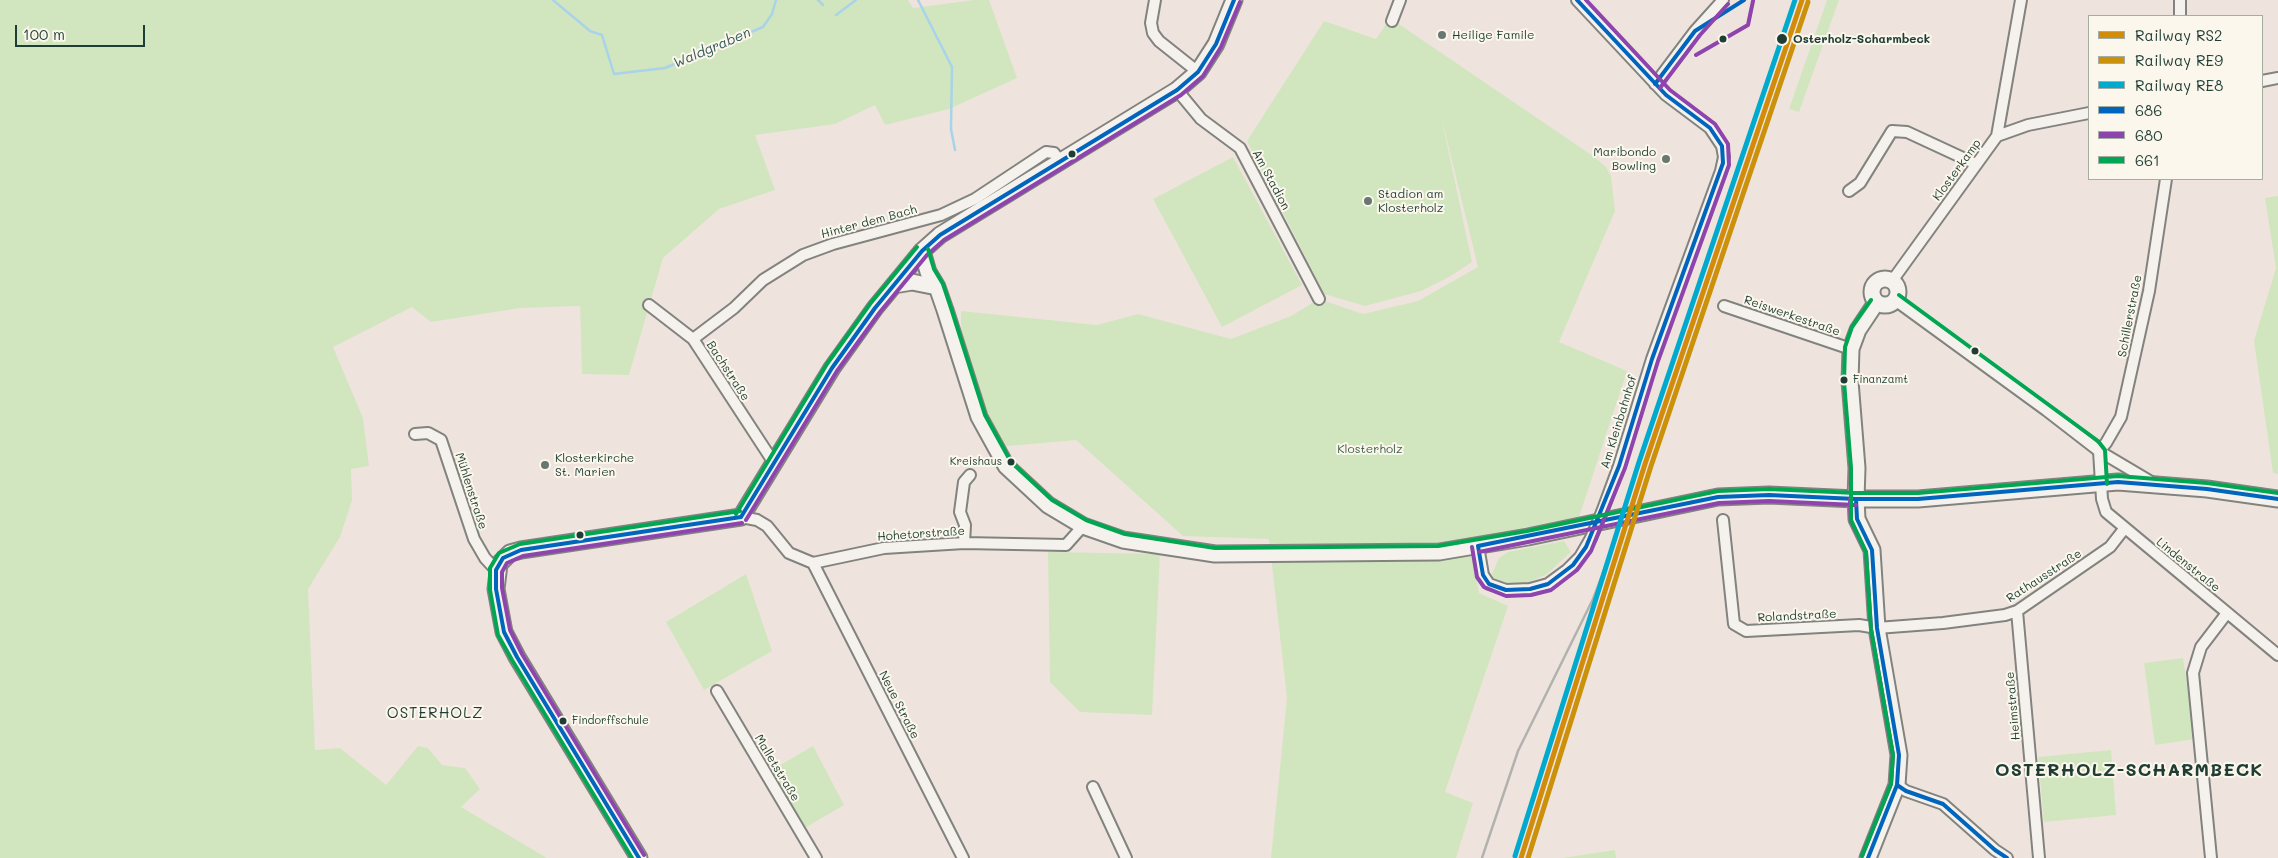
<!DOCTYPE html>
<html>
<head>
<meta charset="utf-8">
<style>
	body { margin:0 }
	#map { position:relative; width:2278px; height:858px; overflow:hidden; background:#efe4dd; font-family:Mali,sans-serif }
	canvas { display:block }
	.legend { position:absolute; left:2088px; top:15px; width:175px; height:165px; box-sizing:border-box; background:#fbf7ec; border:1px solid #a3ada2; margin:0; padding:6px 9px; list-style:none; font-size:15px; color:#1f3d34 }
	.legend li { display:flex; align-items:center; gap:10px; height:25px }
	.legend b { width:25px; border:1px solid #a3ada2 }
	.scale { position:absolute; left:15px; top:25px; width:130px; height:22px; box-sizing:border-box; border:2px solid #1f3d34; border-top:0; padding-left:6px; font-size:15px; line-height:18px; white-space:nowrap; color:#1f3d34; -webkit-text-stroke:4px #fbf7ec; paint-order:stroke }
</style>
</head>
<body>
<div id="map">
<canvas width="2278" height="858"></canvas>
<ul class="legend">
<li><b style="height:6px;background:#d28b0a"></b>Railway RS2</li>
<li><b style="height:6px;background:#cc910a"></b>Railway RE9</li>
<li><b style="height:6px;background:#00a9ce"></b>Railway RE8</li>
<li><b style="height:6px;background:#0065bd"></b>686</li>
<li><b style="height:6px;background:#8e44ad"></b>680</li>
<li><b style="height:6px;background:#00a651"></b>661</li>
</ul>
<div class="scale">100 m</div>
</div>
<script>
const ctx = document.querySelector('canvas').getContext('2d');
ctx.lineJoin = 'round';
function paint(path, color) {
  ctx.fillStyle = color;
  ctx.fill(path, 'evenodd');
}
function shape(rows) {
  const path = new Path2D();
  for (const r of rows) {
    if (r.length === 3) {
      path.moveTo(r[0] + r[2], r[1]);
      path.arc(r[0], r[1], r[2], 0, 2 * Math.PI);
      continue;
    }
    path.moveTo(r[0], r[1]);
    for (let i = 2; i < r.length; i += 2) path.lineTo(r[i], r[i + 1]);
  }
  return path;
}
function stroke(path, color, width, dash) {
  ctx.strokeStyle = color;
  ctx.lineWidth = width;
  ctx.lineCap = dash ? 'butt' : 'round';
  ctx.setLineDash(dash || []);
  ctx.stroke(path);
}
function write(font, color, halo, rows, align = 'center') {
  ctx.font = font + ' Mali,sans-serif';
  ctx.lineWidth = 4;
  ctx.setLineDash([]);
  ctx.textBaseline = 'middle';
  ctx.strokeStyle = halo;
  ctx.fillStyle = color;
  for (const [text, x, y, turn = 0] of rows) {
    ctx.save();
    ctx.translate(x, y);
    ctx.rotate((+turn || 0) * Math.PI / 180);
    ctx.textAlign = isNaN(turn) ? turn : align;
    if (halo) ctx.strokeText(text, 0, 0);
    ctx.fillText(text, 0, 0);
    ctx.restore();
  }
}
const green = shape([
	[0,0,908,0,913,8,974,0,989,0,1017,78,949,109,885,125,875,105,835,124,755,135,775,190,719,209,663,258,629,375,582,374,580,306,520,308,431,322,412,307,333,347,363,418,369,466,351,469,352,500,340,537,308,589,315,750,340,748,386,785,418,746,428,748,442,765,465,768,480,789,461,807,547,858,0,858],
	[1827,0,1839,0,1799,112,1789,109],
	[1390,18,1593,156,1606,167,1611,176,1615,211,1559,342,1627,371,1578,520,1470,541,1479,593,1508,606,1445,792,1473,803,1456,858,1271,858,1287,698,1269,539,1183,536,1076,440,998,447,962,359,961,311,1097,325,1138,314,1231,339,1291,316,1319,299,1363,314,1418,301,1478,267,1441,116,1472,262,1449,277,1421,291,1365,306,1324,294,1247,141,1324,21,1376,39],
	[1233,157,1302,285,1222,327,1153,199],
	[2278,196,2278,474,2273,473,2254,341,2276,268,2265,198],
	[1564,541,1571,552,1547,574,1525,584,1505,584,1494,581,1492,574,1499,558,1508,552],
	[1048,552,1160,554,1152,715,1080,712,1050,682],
	[746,574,772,651,704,690,666,622],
	[2183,658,2195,739,2155,745,2144,663],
	[813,746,844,805,803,829,770,771],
	[2111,750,2116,815,2044,822,2038,757],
	[1615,850,1616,858,1562,858]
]);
const stream = shape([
	[553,0,590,31,602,35,614,74,665,68,763,27,772,14,776,0],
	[818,0,823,5],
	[918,0,952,67,951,129,955,150],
	[836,15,856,0]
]);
const street = shape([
	[1155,0,1151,23,1153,33,1159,41,1198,72],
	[1577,0,1666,95,1710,128,1722,146,1724,157,1721,171,1652,359,1619,466,1602,512],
	[2180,16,2180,0],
	[1392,21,1400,0],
	[2262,81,2278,78],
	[1655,84,1695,31,1723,0],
	[1177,90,1201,119,1240,148,1319,299],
	[1997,136,2028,125,2089,113],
	[1849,191,1860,183,1892,131,1907,132,1976,164],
	[1892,281,1997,136,2021,0],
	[1895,300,2046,410,2099,451,2153,483],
	[649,305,693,339,774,463],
	[1724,306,1851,349],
	[693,339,734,308,763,280,803,255,833,244,941,215,975,199,1046,152,1054,153,1060,161],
	[415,434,428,433,441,440,474,539,485,558,496,570],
	[2099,451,2102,499,2106,512,2278,655],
	[2099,451,2106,443,2121,417,2149,291,2166,179],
	[741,517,757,520,767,526,789,553,813,563,884,548,964,543,1066,545,1083,526],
	[1723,520,1734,624,1746,631,1859,625,1877,628,1943,623,2005,615,2017,611,2110,547,2124,529],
	[964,543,965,525,960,512,964,482,970,475],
	[1478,546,1483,575,1489,584,1506,590,1530,589,1548,584,1567,570,1580,557,1591,538],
	[813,563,963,858],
	[2017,611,2039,858],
	[717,691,816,858],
	[1897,785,1906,791,1943,804,1995,850,2007,858],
	[1093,787,1126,858],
	[2211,858,2193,673,2201,647,2227,613]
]);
const secondary = shape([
	[922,251,928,272,937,287,945,310,979,417,1006,466,1048,505,1083,526,1123,540,1215,554,1439,552,1528,537,1718,497,1769,495,1856,499,1918,499,2118,482,2207,489,2278,499],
	[1885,292,13],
	[894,285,912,282,937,287],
	[639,858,517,657,504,632,496,589,499,564,510,553,521,550,741,517,832,368,875,308,922,251,940,235,1177,90,1198,72,1216,44,1234,0],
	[1868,858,1897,785,1899,755,1877,628,1872,550,1857,519,1856,499,1857,468,1850,381,1851,349,1858,330,1876,303]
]);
const rail = shape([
	[1482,858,1518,751,1593,599,1609,557]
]);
const streetBridge = shape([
	[1591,538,1602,512]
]);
const bus1 = shape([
	[1655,84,1695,31,1744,0],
	[1856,499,1857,519,1872,550,1877,628,1899,755,1897,785,1868,858],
	[741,517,832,368,875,308,922,251,940,235,1177,90,1198,72,1216,44,1234,0],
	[1478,546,1718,497,1769,495,1856,499,1918,499,2118,482,2207,489,2278,499],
	[1478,546,1483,575,1489,584,1506,590,1530,589,1548,584,1573,565,1586,547,1619,466,1652,359,1723,163,1722,146,1710,128,1666,95,1577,0],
	[1897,785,1906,791,1943,804,1995,850,2007,858],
	[639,858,517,657,504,632,496,589,496,570,503,558,521,550,741,517]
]);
const bus2 = shape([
	[1696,55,1748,25,1753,1],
	[1660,88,1700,35,1728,4],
	[1850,499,1851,521,1866,552,1871,629,1893,755,1891,784,1862,856],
	[746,520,837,371,880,312,927,255,944,240,1181,95,1203,76,1221,47,1240,2],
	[1472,547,1477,577,1484,587,1506,596,1531,595,1551,590,1577,570,1591,551,1625,468,1658,361,1729,165,1728,144,1715,124,1670,90,1586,0],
	[1479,552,1719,503,1769,501,1856,505],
	[644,855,522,654,510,630,502,588,502,572,507,563,523,556,742,523]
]);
const bus3 = shape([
	[928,249,934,269,943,284,951,308,985,415,1011,462,1052,500,1086,520,1125,534,1215,548,1438,546,1527,531,1718,491,1769,489,1856,493,1918,493,2118,476,2207,483,2278,493],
	[1899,295,2098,441,2105,450,2107,484],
	[736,514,827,364,870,304,917,247],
	[1862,856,1891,784,1893,755,1871,629,1866,552,1851,520,1851,468,1844,382,1845,347,1852,327,1871,300],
	[632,858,512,660,498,635,490,590,490,568,499,553,520,544,740,511]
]);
const rail1 = shape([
	[1521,858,1645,464,1802,0]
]);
const rail2 = shape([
	[1528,858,1651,466,1808,2]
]);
const rail3 = shape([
	[1515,856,1639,462,1795,0]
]);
const markers = [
	[1442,35,5,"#68776f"],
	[1723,39,4.5,"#1f3d34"],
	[1782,39,6,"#1f3d34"],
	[1072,154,4.5,"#1f3d34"],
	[1666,159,5,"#68776f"],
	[1368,201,5,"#68776f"],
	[1975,351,4.5,"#1f3d34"],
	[1844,380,4.5,"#1f3d34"],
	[1011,462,4.5,"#1f3d34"],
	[545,465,5,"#68776f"],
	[580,535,4.5,"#1f3d34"],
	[563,721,4.5,"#1f3d34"]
];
const busNames = [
	["Finanzamt",1853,380],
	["Kreishaus",1002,462,"right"],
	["Findorffschule",572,721]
];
const poiNames = [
	["Heilige Famile",1452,35],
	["Maribondo",1656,152,"right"],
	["Bowling",1656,166,"right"],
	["Stadion am",1378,194],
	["Klosterholz",1378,208],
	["Klosterkirche",555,458],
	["St. Marien",555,472]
];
const stopNames = [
	["Osterholz-Scharmbeck",1793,39]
];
const streetNames = [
	["Klosterkamp",1957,170,-54],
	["Am Stadion",1271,180,62],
	["Hinter dem Bach",869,222,-15],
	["Reiswerkestraße",1792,316,19],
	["Schillerstraße",2130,316,-79],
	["Bachstraße",728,371,57],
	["Am Kleinbahnhof",1619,422,-73],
	["Mühlenstraße",471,491,72],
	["Hohetorstraße",921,534,-4],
	["Lindenstraße",2188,565,39],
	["Rathausstraße",2044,576,-33],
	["Rolandstraße",1797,616,-3],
	["Neue Straße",899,705,63],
	["Heimstraße",2013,706,-95],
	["Malletstraße",777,768,59]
];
const parkNames = [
	["Klosterholz",1370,449]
];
const waterNames = [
	["Waldgraben",712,48,-23]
];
const quarterNames = [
	["OSTERHOLZ",435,713]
];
const districtNames = [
	["OSTERHOLZ-SCHARMBECK",2129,770]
];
paint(green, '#d1e6bf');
stroke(stream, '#a9d3e8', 2.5);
stroke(street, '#82837e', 14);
stroke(secondary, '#82837e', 19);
stroke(street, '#f5f2ee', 10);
stroke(secondary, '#f5f2ee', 15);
stroke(rail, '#b1b2ae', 2.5);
stroke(streetBridge, '#82837e', 14, []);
stroke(streetBridge, '#f5f2ee', 10);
stroke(bus1, '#0065bd', 4);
stroke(bus2, '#8e44ad', 4);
stroke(bus3, '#00a651', 4);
stroke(rail1, '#d28b0a', 5);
stroke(rail2, '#cc910a', 5);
stroke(rail3, '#00a9ce', 5);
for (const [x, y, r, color] of markers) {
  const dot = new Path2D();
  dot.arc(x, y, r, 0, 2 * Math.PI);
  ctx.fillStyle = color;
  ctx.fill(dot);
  stroke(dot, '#fbf7ec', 2);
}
write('11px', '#1f3d34', '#fbf7ec', busNames, 'left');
write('12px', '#1f3d34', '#fbf7ec', poiNames, 'left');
write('bold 12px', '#1f3d34', '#fbf7ec', stopNames, 'left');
write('12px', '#1f3d34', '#fbf7ec', streetNames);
write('12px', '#3e5f4b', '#fbf7ec', parkNames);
write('italic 14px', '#355a59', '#fbf7ec', waterNames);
ctx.letterSpacing = '1px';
write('15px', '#1f3d34', '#fbf7ec', quarterNames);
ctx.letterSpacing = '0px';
ctx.letterSpacing = '1px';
write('bold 18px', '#1f3d34', '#fbf7ec', districtNames);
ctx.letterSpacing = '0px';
</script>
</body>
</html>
